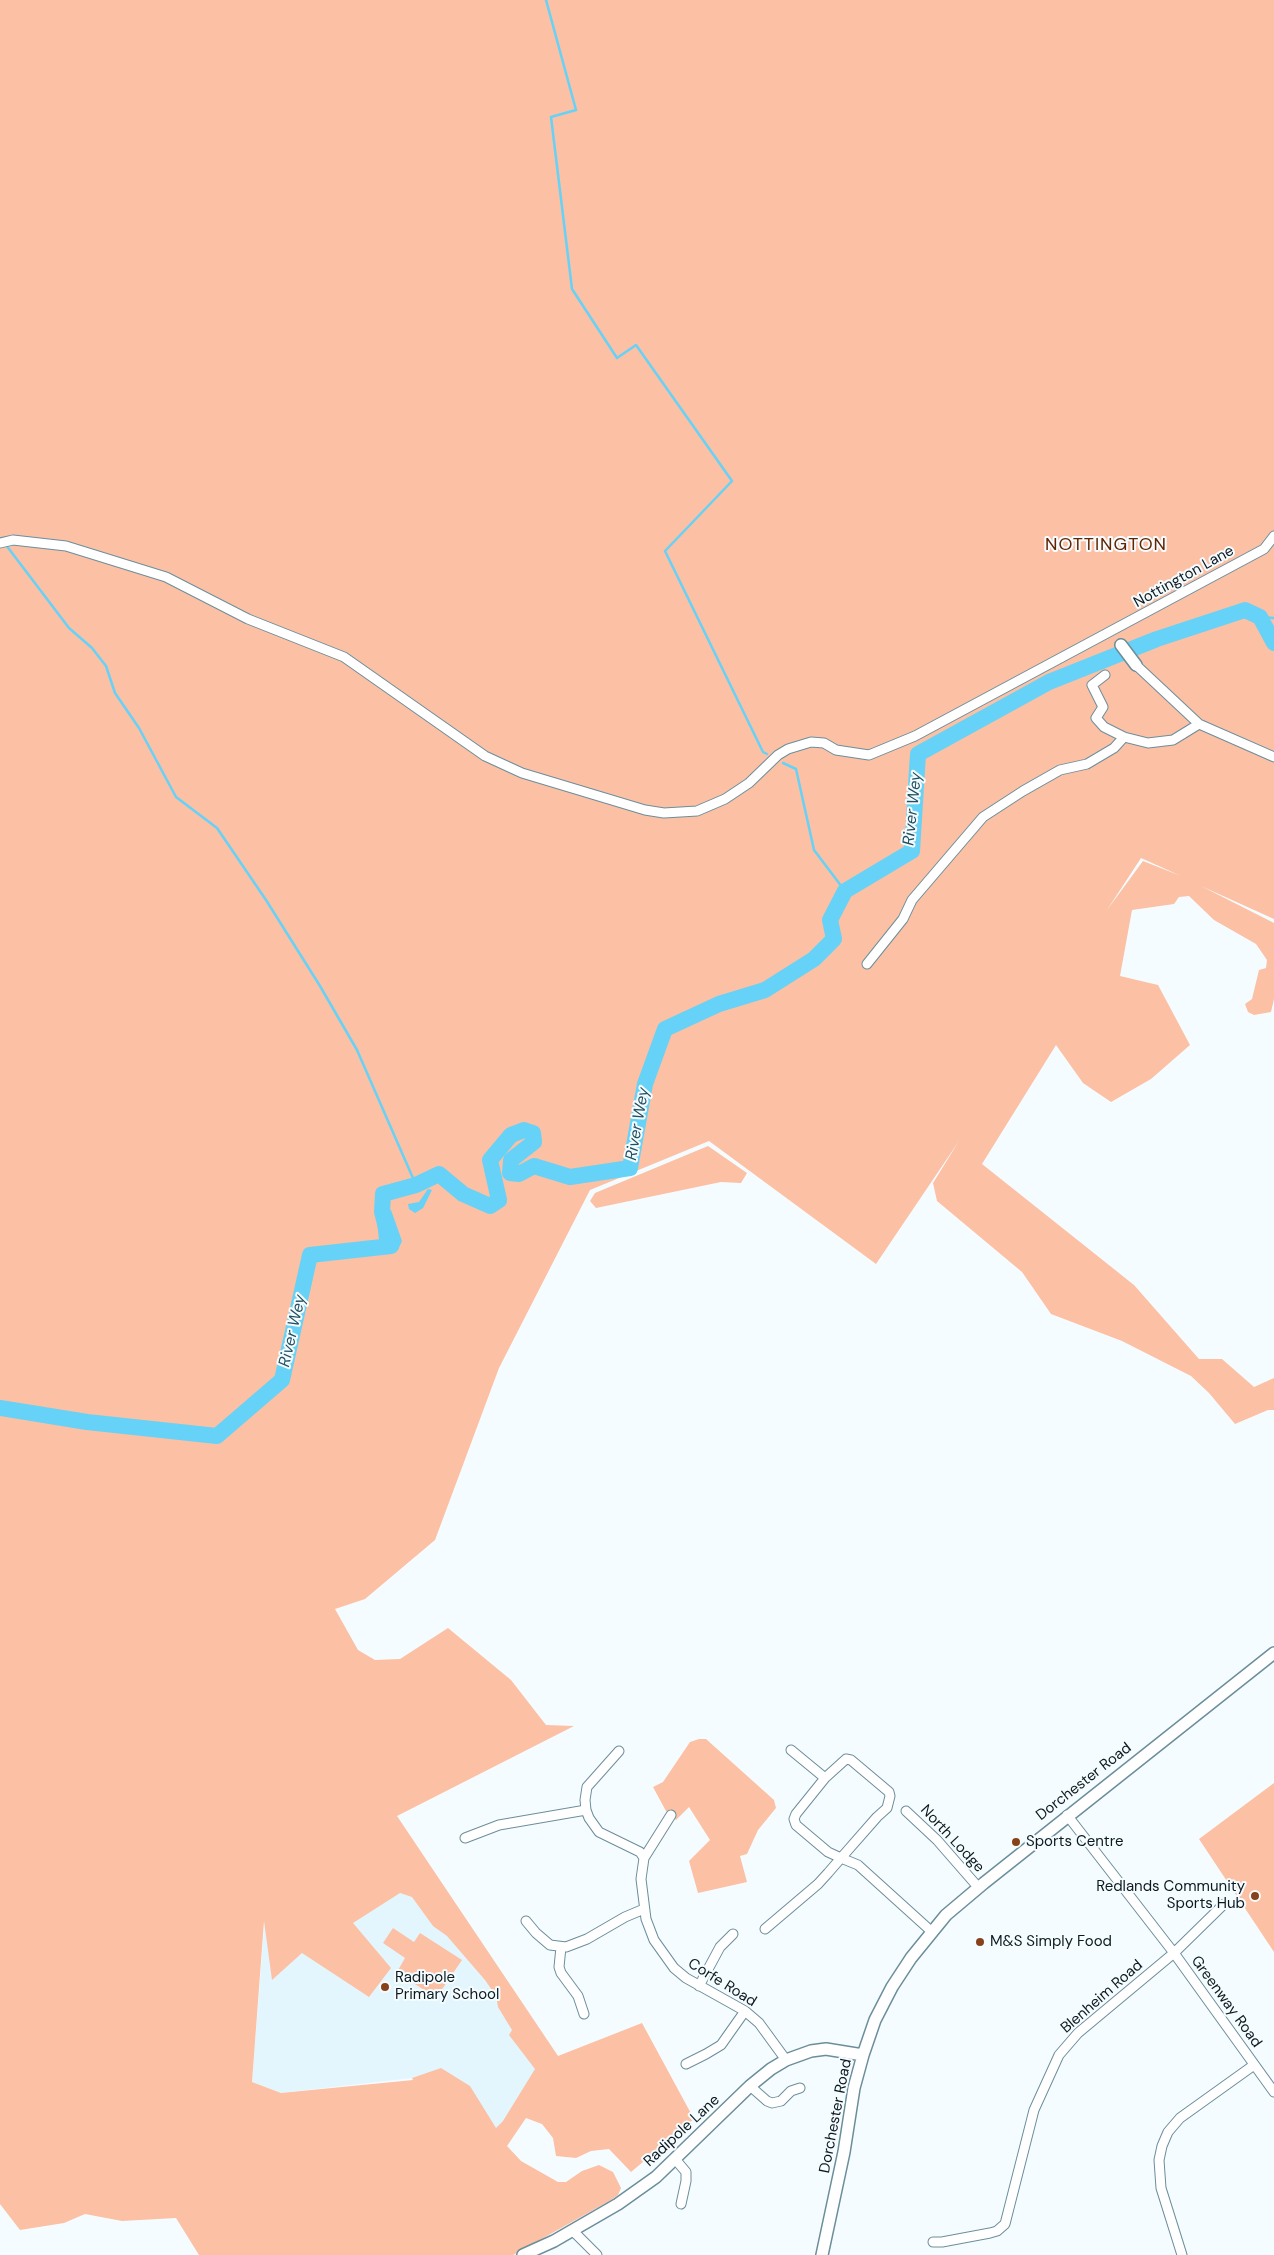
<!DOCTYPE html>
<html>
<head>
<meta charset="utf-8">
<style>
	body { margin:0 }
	canvas { display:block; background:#f5fcff }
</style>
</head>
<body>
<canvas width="1274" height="2255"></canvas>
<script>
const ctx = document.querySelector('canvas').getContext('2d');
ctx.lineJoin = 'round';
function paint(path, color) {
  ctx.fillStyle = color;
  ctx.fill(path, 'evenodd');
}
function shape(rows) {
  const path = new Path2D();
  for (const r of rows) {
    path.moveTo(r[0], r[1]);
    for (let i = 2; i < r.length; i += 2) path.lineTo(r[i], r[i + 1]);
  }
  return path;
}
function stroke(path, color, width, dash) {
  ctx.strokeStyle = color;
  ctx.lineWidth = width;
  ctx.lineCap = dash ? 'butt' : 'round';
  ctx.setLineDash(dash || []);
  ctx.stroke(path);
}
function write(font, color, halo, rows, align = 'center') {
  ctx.font = font + ' "DM Sans",sans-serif';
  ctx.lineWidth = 4;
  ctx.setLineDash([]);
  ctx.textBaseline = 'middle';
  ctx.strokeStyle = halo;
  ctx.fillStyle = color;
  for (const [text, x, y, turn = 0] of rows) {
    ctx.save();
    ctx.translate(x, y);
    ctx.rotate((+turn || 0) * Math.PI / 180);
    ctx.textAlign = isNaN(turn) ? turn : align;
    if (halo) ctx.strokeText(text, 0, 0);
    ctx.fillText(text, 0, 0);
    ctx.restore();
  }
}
const built = shape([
	[424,1857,558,2056,493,2151,412,2078,281,2093,252,2082,265,1917]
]);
const green = shape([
	[0,0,1274,0,1274,919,1201,886,1274,923,1274,999,1271,1012,1254,1015,1248,1012,1245,1004,1252,999,1259,970,1266,968,1267,960,1256,944,1214,920,1189,896,1179,897,1174,904,1132,910,1120,976,1158,985,1190,1045,1151,1079,1111,1102,1083,1083,1056,1045,982,1164,1134,1285,1199,1359,1222,1359,1254,1387,1274,1378,1274,1410,1268,1410,1235,1424,1209,1393,1191,1376,1122,1341,1051,1314,1022,1272,937,1201,933,1183,959,1141,876,1264,709,1141,590,1190,499,1368,435,1540,365,1599,335,1609,358,1650,375,1660,400,1659,448,1628,511,1680,546,1725,574,1726,397,1816,558,2056,642,2023,694,2119,631,2172,609,2149,591,2151,576,2158,556,2156,553,2138,542,2124,526,2118,507,2146,521,2161,558,2182,566,2182,582,2171,599,2165,613,2172,621,2188,618,2195,611,2200,513,2255,199,2255,176,2218,122,2221,85,2214,64,2223,20,2230,0,2204],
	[1141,858,1181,876,1143,861,1107,910],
	[400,1893,412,1897,433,1926,447,1936,485,1980,496,1996,498,2007,512,2030,509,2035,535,2069,503,2121,496,2128,470,2086,441,2068,412,2078,413,2080,281,2093,252,2082,264,1921,272,1980,302,1953,369,1997,391,1968,353,1923],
	[708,1146,747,1173,741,1183,721,1182,596,1208,590,1201,595,1193],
	[699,1739,706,1739,774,1800,776,1808,758,1830,747,1854,740,1856,747,1882,698,1893,689,1861,710,1840,689,1807,676,1820,666,1811,653,1787,663,1782,690,1742],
	[1274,1783,1274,1952,1199,1839],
	[393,1928,414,1942,420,1933,462,1960,436,1998,397,1972,405,1958,383,1943]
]);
const water = shape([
	[428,1189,432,1190,423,1208,415,1213,409,1209,408,1204,419,1202],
	[382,1210,391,1210,402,1241,398,1250,385,1250,380,1248,376,1213]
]);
const stream = shape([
	[546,0,576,110,551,117,572,289,617,358,636,345,732,481,665,551,763,752,767,754],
	[6,545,69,628,92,648,106,666,115,693,139,728,176,797,217,828,266,900,320,986,357,1050,416,1185],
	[1260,617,1274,618],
	[783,763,796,769,814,850,845,891]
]);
const river = shape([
	[0,1408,87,1422,217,1436,282,1380,310,1255,391,1246,382,1212,383,1194,416,1185,439,1174,463,1194,490,1206,499,1200,490,1160,511,1135,524,1130,533,1133,534,1142,511,1160,510,1173,519,1174,534,1166,570,1177,630,1168,645,1084,665,1029,719,1004,765,990,814,959,834,939,830,920,845,891,912,851,918,754,1049,682,1157,639,1245,610,1260,617,1274,643]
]);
const street = shape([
	[0,543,13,540,66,546,166,577,248,619,344,657,485,756,522,773,645,810,664,813,697,811,725,799,749,783,778,755,788,749,811,742,824,743,836,750,869,755,915,736,1264,549,1274,536],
	[1136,665,1199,724,1274,757],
	[1105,675,1092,685,1103,707,1096,718,1104,727,1124,737],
	[867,964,903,919,912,900,983,817,1023,791,1060,770,1087,764,1114,748,1124,737,1148,743,1173,740,1199,724],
	[791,1750,825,1778],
	[619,1751,587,1787,585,1800,586,1810,589,1818,599,1832,640,1852,644,1858],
	[906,1811,937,1840,978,1887],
	[671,1815,644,1858,641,1879,646,1919,654,1940,674,1968,686,1978,745,2011,759,2023,786,2060],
	[1067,1815,1174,1953,1274,2092],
	[465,1838,499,1825,586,1810],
	[526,1921,536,1933,550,1945,566,1947,587,1939,625,1917,644,1909],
	[765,1929,818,1884,828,1873,841,1858,877,1817,887,1808,890,1796,889,1792,851,1760,846,1759,825,1778,796,1814,794,1819,796,1825,828,1852,841,1858,858,1865,931,1931],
	[561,1947,559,1967,561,1973,578,1996,584,2014],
	[699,1986,720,1947,733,1934],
	[686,2064,706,2054,721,2045,745,2011],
	[750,2086,767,2101,772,2103,781,2101,791,2091,800,2088],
	[675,2159,686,2172,686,2181,681,2204],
	[573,2231,597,2255],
	[933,2242,942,2242,990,2233,997,2231,1005,2224,1034,2110,1059,2055,1078,2033,1174,1953,1224,1904],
	[1182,2255,1161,2188,1159,2160,1162,2146,1168,2132,1180,2118,1254,2065]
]);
const secondary = shape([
	[1121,645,1136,665],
	[523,2255,554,2241,618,2204,656,2177,750,2086,771,2069,786,2060,811,2051,826,2049,863,2055],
	[822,2255,844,2152,854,2088,863,2055,875,2020,892,1987,911,1958,946,1915,984,1883,1274,1653]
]);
const markers = [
	[1016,1842,5,"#87411b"],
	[1255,1896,5,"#87411b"],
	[980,1942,5,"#87411b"],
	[385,1987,5,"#87411b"]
];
const streetNames = [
	["Nottington Lane",1184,577,-29],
	["Dorchester Road",1084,1782,-38],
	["North Lodge",952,1839,47],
	["Corfe Road",722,1983,32],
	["Blenheim Road",1102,1997,-41],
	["Greenway Road",1226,2002,54],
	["Dorchester Road",836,2116,-79],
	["Radipole Lane",682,2131,-43]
];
const poiNames = [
	["Sports Centre",1026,1842],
	["Redlands Community",1245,1887,"right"],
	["Sports Hub",1245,1904,"right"],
	["M&S Simply Food",990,1942],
	["Radipole",395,1978],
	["Primary School",395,1995]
];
const waterNames = [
	["River Wey",913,809,-84],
	["River Wey",638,1124,-80],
	["River Wey",293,1331,-77]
];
const quarterNames = [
	["NOTTINGTON",1106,545]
];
paint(built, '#e4f6fd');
paint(green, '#fcc0a4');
paint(water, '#66d2f7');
stroke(stream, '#66d2f7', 2.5);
stroke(river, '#66d2f7', 16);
stroke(street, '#6c8e9b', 11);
stroke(secondary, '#6c8e9b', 14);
stroke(street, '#fff', 9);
stroke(secondary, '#fff', 11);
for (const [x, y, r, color] of markers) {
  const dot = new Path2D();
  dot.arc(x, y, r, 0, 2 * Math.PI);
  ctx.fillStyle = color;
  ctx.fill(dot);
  stroke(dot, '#f5fcff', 2);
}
write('15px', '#0c1a1f', '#f5fcff', streetNames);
write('15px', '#0c1a1f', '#f5fcff', poiNames, 'left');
write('italic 16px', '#225060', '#f5fcff', waterNames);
ctx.letterSpacing = '1px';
write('18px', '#632500', '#f5fcff', quarterNames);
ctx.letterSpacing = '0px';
</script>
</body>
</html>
